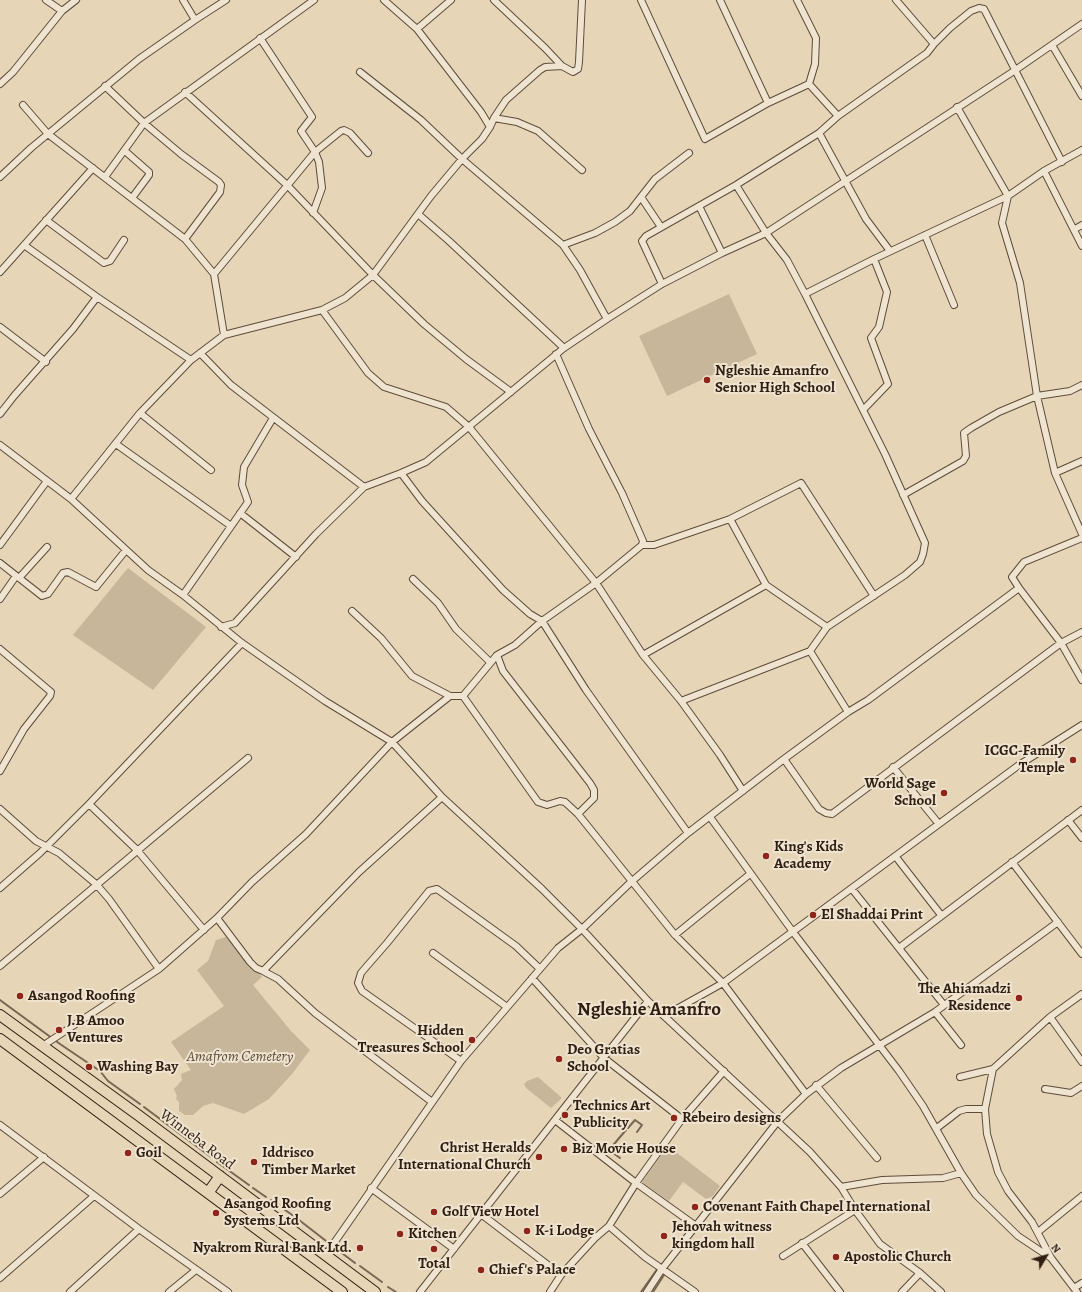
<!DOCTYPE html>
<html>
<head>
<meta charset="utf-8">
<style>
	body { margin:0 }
	#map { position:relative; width:1082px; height:1292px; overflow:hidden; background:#e6d5b6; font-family:Alegreya,serif }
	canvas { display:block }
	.north { position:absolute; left:1026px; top:1236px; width:40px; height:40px; -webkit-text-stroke:3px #efe4d0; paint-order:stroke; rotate:52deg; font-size:11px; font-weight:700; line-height:16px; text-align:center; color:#301e12 }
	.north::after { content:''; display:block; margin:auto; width:14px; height:18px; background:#301e12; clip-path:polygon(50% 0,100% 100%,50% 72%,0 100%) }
</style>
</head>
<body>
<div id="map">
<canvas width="1082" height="1292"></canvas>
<div class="north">N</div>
</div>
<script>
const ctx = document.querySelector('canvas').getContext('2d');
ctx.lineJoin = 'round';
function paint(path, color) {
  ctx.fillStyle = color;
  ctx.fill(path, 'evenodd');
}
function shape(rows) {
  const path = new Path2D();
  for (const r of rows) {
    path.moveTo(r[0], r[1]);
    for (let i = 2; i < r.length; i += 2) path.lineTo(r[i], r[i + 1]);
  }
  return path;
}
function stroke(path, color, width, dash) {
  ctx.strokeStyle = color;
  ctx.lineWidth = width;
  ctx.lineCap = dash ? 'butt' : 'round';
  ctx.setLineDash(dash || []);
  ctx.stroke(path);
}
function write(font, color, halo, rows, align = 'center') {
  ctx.font = font + ' Alegreya,serif';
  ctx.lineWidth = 4;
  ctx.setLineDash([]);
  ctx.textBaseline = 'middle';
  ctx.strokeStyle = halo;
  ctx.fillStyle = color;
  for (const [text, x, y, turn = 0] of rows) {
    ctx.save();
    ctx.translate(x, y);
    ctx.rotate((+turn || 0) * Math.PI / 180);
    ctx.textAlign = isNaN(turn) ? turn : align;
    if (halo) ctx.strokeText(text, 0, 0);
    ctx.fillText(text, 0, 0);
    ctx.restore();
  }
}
const green = shape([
	[729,294,757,354,667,396,639,336],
	[128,568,206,627,153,690,73,635],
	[226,937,262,977,253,985,291,1031,310,1050,292,1074,269,1099,244,1114,213,1103,203,1106,193,1115,185,1115,179,1111,179,1102,176,1099,177,1096,174,1089,182,1080,181,1074,191,1070,171,1042,224,1006,197,970,208,961,216,940],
	[538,1077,562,1098,551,1108,526,1088,524,1084,527,1081],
	[668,1146,720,1186,713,1196,706,1199,683,1182,669,1201,642,1182]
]);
const stream = shape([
	[0,1000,60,1044,100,1071,108,1081,140,1104],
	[144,1107,211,1157],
	[628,1128,635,1120,642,1125,637,1132],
	[620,1158,609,1150,626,1130],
	[217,1162,249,1185],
	[253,1188,266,1197],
	[271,1200,295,1217],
	[299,1220,330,1244],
	[334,1247,355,1263],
	[360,1266,382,1282],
	[388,1287,396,1292],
	[641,1292,658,1268],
	[653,1292,664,1275]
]);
const minor = shape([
	[46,0,62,11],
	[384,0,417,29,481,112,490,127],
	[494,0,545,48,562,66,573,72,578,69,579,62,582,0],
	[641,0,705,139,768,103,809,84,838,116],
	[720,0,768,103],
	[797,0,816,38,815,64,809,84],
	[896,0,934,44],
	[195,20,226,0],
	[417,29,451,0],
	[260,38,312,117,301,131,315,152,319,162,322,188,313,213],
	[1052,45,1082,96],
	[360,72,421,120,462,159,563,245,580,270,607,319],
	[0,84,13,72,62,11,76,0],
	[105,86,144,123,181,154,219,182,221,185,220,192,185,239],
	[185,92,287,185,373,275,424,324,466,359,511,392],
	[23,105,48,134,185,239,214,274,224,335],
	[957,107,1008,196,1002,223,1020,283,1037,396,1055,473,1082,534],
	[494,118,517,122,538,131,582,170],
	[819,133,866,219,890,251],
	[125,151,149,172,149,175,132,198],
	[1044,171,1082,246],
	[0,177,31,148,139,59,195,20,183,0],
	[105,177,144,123,314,0],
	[641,197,661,227],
	[699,206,722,253],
	[418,214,449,241,564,348],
	[46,220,104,263,110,261,124,240],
	[1075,229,1082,225],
	[925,235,954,305],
	[24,245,97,297,191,360],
	[563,245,595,233,615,222,630,211,655,179,689,153],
	[0,272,93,168],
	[214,274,315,152,341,131,344,130,350,133,368,153],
	[662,284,642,241,646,236,736,185,819,133,838,116,927,53,934,44,950,28,971,11,979,8,984,9,1062,162],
	[805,294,874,259,1008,196,1044,171,1082,150],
	[322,310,368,373,384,387,446,407,469,427,596,583,643,655,681,701,720,755,743,791],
	[0,327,46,362],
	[200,353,231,385,364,487],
	[863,410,888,384,871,338,879,327,887,292,874,259],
	[140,413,211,470],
	[0,414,14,396,73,329,97,297],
	[116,444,231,526],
	[0,445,71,499,148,570,183,595,242,643,325,701,392,742,442,797,542,889,582,929,648,1001,810,1152,841,1187,855,1210,880,1244,920,1273,941,1292],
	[401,473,422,501,503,590,530,614,542,621,586,690,688,833],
	[1055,473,1082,461],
	[903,495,963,461,966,456,964,433,971,428,999,412,1037,396,1070,391,1082,385],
	[71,499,140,413,191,360,224,335,322,310,345,298,373,275,431,196,462,159,482,139,490,127,494,118,506,100,540,70,545,67,562,66],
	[240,513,296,557],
	[730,519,801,483,874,596],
	[0,545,47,481],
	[642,545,654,545,730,519,766,585,643,655],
	[0,563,42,596,48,594,63,573,68,572,96,587,126,550],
	[19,578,47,547],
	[413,579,438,603,456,629,490,662],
	[766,585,827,627],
	[1019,588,1061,643,1082,680],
	[183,595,248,502,242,485,244,467,273,418],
	[0,599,16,576],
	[352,611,381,638,412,676,450,696],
	[221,627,235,623,316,534,364,487,401,473,426,462,564,348,607,319,662,284,722,253,766,233,1014,71,1082,24],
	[0,649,51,692,50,696,24,729,0,771],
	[810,651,848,712],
	[497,655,503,671,590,783,594,790,594,798,578,814],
	[463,696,538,802,547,805,560,801,565,802,578,814,675,935,723,983,806,1094],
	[681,701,810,651,827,627,905,575,920,562,923,554,925,543,885,454,805,294,787,260,766,233,736,185],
	[784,759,819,809,826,813,832,814,1061,643,1082,632],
	[893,767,938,823],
	[89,804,137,850,204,930],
	[0,809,36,841,59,853,96,884,109,899,159,969],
	[710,817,793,932,899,1071,923,1106,961,1173,976,1195,1018,1236,1051,1258],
	[1068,820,1082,838],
	[896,857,941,915],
	[1012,862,1082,954],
	[0,888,40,853,89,804,242,643],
	[852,889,944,1005],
	[217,918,250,962,256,968,263,971,359,872,442,797],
	[675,935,750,874],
	[899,948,1082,810],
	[433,953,507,1007],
	[0,966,248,758],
	[263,971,278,979,315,1013,432,1102],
	[532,978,604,1058,682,1119],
	[935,1012,961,1045],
	[664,1016,723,983,1019,765,1082,725],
	[1050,1017,1082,1062],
	[44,1045,159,969,217,918,252,882,306,834,392,742,450,696,463,696,497,655,515,645,542,621,596,583,642,545,643,541,622,493,589,429,556,354],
	[461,1061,362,991,358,983,361,973,367,966,387,943,429,891,437,889,516,946,540,969],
	[960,1077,993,1069],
	[816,1085,877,1158],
	[1045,1089,1071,1093,1082,1086],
	[555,1120,636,1183,696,1226],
	[0,1125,139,1229,228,1292],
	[937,1128,959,1111,966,1109,985,1109],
	[841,1187,882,1180,943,1178,961,1173],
	[371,1188,454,1249],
	[0,1194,44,1157],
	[481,1214,561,1275],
	[609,1226,645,1257,695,1292],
	[1038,1232,1082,1196],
	[802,1243,840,1292],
	[325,1256,461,1061,558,948,582,929,631,882,688,833,784,759,848,712,868,700,1019,588,1012,577,1024,562,1082,538],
	[783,1256,855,1210],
	[0,1278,94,1196],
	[1074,1288,1082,1283],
	[70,1292,139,1229],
	[169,1292,196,1270],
	[420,1292,648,1001],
	[550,1292,561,1275,595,1238,609,1226,636,1183,682,1119,724,1071],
	[647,1292,662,1269,778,1121,806,1094,841,1068,935,1012,1058,922],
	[902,1292,920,1273],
	[1077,1292,1051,1258,1032,1222,1008,1191,998,1172,987,1134,985,1109,993,1069,1050,1017,1082,994]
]);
const highway = shape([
	[0,1015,138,1115,375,1292],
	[0,1039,342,1292],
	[208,1193,220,1176]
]);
const markers = [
	[707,380,4,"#8f2418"],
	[1073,760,4,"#8f2418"],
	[944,793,4,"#8f2418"],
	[766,856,4,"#8f2418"],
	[813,915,4,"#8f2418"],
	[20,996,4,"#8f2418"],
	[1019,998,4,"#8f2418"],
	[59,1030,4,"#8f2418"],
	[472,1040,4,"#8f2418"],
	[559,1059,4,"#8f2418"],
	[89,1067,4,"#8f2418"],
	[565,1115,4,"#8f2418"],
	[674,1118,4,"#8f2418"],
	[564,1149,4,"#8f2418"],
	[128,1153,4,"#8f2418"],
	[539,1157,4,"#8f2418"],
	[254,1162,4,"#8f2418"],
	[695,1207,4,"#8f2418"],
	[434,1212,4,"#8f2418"],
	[216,1213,4,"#8f2418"],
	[527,1231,4,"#8f2418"],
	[400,1234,4,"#8f2418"],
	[664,1236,4,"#8f2418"],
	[360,1248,4,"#8f2418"],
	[434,1249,4,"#8f2418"],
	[836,1257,4,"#8f2418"],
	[481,1270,4,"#8f2418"]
];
const poiNames = [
	["Ngleshie Amanfro",715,371],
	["Senior High School",715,388],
	["ICGC-Family",1065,751,"right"],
	["Temple",1065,768,"right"],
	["World Sage",936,784,"right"],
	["School",936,801,"right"],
	["King's Kids",774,847],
	["Academy",774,864],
	["El Shaddai Print",821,915],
	["The Ahiamadzi",1011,989,"right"],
	["Residence",1011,1006,"right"],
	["Asangod Roofing",28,996],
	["J.B Amoo",67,1021],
	["Ventures",67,1038],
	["Hidden",464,1031,"right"],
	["Treasures School",464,1048,"right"],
	["Deo Gratias",567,1050],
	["School",567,1067],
	["Washing Bay",97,1067],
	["Technics Art",573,1106],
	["Publicity",573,1123],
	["Rebeiro designs",682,1118],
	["Christ Heralds",531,1148,"right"],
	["International Church",531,1165,"right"],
	["Biz Movie House",572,1149],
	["Goil",136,1153],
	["Iddrisco",262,1153],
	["Timber Market",262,1170],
	["Asangod Roofing",224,1204],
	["Systems Ltd",224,1221],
	["Covenant Faith Chapel International",703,1207],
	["Golf View Hotel",442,1212],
	["Jehovah witness",672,1227],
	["kingdom hall",672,1244],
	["K-i Lodge",535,1231],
	["Kitchen",408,1234],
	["Nyakrom Rural Bank Ltd.",352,1248,"right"],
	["Apostolic Church",844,1257],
	["Total",434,1264,"center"],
	["Chief's Palace",489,1270]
];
const parkNames = [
	["Amafrom Cemetery",240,1057]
];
const streetNames = [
	["Winneba Road",197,1140,37]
];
const districtNames = [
	["Ngleshie Amanfro",649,1010]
];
paint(green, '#c7b69a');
stroke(stream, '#786753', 2);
stroke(minor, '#5e4c3b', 8);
stroke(highway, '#301e12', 12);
stroke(minor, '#efe4d0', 6);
stroke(highway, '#e6d5b6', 10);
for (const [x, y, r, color] of markers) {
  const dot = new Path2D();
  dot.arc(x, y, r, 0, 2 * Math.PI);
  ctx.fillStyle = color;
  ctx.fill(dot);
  stroke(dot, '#efe4d0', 1.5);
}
write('bold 15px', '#301e12', '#efe4d0', poiNames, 'left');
write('italic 15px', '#5d4c3b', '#efe4d0', parkNames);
write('15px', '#301e12', '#efe4d0', streetNames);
write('bold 19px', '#301e12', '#efe4d0', districtNames);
</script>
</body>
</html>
